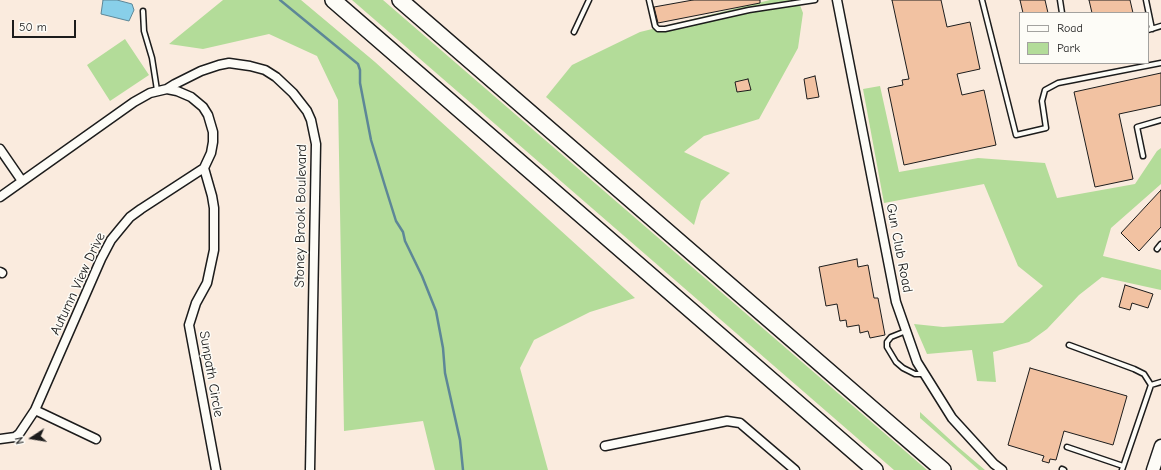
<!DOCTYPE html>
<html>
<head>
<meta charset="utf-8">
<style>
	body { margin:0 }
	#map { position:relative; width:1161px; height:470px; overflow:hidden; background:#faebde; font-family:"Comic Neue",sans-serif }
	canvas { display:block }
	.legend { position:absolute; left:1019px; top:12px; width:130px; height:52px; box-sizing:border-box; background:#fdfcf7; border:1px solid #a3a29f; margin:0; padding:5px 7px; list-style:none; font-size:12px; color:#1c1c1c }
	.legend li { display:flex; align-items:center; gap:8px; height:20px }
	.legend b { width:20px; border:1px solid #a3a29f }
	.north { position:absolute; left:12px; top:418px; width:40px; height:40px; -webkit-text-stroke:3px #fdfcf7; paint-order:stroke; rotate:258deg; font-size:11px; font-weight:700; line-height:16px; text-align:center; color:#1c1c1c }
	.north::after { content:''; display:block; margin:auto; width:14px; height:18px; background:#1c1c1c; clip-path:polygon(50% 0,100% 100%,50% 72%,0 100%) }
	.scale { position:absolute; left:12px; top:20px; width:64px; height:18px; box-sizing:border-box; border:2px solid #1c1c1c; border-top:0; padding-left:5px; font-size:12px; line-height:14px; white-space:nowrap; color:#1c1c1c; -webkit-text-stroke:3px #fdfcf7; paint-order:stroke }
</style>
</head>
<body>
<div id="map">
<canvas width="1161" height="470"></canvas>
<ul class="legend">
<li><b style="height:5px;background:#fdfcf7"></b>Road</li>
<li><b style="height:11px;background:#b3dc99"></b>Park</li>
</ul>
<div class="north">N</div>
<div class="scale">50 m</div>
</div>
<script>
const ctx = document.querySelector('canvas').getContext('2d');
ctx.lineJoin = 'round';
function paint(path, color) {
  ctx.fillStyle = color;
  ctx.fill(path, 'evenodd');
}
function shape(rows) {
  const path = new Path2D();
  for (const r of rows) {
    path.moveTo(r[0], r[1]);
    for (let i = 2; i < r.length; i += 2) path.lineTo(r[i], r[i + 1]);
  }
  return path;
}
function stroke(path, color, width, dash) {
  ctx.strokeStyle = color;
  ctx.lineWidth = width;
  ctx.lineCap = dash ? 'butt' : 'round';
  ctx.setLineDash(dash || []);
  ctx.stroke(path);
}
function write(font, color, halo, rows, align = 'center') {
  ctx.font = font + ' "Comic Neue",sans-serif';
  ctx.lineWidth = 3;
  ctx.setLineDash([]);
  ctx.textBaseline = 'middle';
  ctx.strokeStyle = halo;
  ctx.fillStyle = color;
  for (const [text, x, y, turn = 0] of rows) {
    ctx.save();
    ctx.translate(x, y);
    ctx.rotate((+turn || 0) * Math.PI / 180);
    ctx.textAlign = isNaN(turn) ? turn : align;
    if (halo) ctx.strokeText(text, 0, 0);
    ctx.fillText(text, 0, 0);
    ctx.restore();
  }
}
const green = shape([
	[223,0,301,0,375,62,635,298,590,312,534,340,520,368,548,470,435,470,423,421,344,431,338,100,317,56,269,34,203,49,169,44],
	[352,0,383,0,927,470,894,470],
	[770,0,798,0,803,13,798,48,759,119,704,136,684,152,730,173,701,201,694,225,546,97,572,65,640,32],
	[125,39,149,75,110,101,87,65],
	[880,86,899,172,978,158,1045,163,1057,198,1135,184,1157,151,1161,148,1161,184,1111,228,1103,256,1161,270,1161,290,1102,277,1079,295,1047,329,1029,342,993,352,996,382,977,381,972,350,927,354,914,324,943,327,1003,323,1043,286,1018,266,984,184,884,203,863,89],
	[920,412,958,447,985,470,979,470,920,418]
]);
const water = shape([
	[103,0,117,0,132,4,134,10,129,21,101,14,103,0]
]);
const stream = shape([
	[280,0,358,64,360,70,360,83,371,140,385,186,396,221,403,232,405,241,422,276,436,311,443,348,445,373,460,440,463,470]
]);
const building = shape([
	[693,0,760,0,760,3,658,23,654,7,693,0],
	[892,0,941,0,947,27,970,22,980,69,957,74,962,95,984,90,996,145,904,165,888,88,903,85,902,80,909,79,892,0],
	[1020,0,1045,0,1048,13,1023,13,1020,0],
	[1089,0,1130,0,1133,13,1092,13,1089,0],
	[1161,73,1161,105,1119,114,1133,179,1095,187,1074,92,1161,73],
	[815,76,819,97,807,99,804,79,815,76],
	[748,79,751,90,737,92,735,82,748,79],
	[1161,190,1161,227,1139,251,1121,233,1161,190],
	[857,259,858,267,868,265,874,298,878,298,885,335,870,338,868,331,860,333,859,325,847,327,846,320,840,321,837,304,826,306,819,267,857,259],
	[1125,285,1153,294,1148,308,1132,303,1130,310,1119,307,1125,285],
	[1030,368,1127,396,1113,445,1064,431,1056,460,1050,459,1049,463,1042,461,1044,456,1008,445,1030,368]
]);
const lane = shape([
	[649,0,655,26,658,29,665,29,749,10,815,0],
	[982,0,1016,135,1046,128,1042,101,1045,90,1058,83,1161,63],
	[1060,0,1062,13],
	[1146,0,1152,29],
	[143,11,144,31,152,58,157,90],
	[1148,30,1161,26],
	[574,32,589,0],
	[1143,156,1137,127,1161,120],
	[1157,249,1161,244],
	[906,331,891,337,887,342,887,347,896,362,903,368,915,374,924,374],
	[1069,345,1134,369,1144,374,1151,385],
	[1067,447,1123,466],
	[1062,469,1064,470],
	[1122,470,1151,385,1161,382]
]);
const street = shape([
	[837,0,896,302,917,362,952,418,994,464,1002,470],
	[0,149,22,181],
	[204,168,212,196,214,208,214,250,207,283,196,303,189,325,216,470],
	[0,197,134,102,150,93,167,89,175,84,201,71,219,65,229,63,250,66,265,70,276,77,293,93,307,111,311,120,316,144,310,470],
	[0,272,2,273],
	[35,410,96,439],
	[0,439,15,437,19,434,35,410,101,259,111,240,120,229,130,217,141,209,204,168,211,153,213,142,213,132,208,115,203,107,191,97,177,91,167,89],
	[605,446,727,421,740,423,795,470]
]);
const secondary = shape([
	[1153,470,1161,446]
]);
const highway = shape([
	[333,0,875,470],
	[400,0,943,470]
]);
const streetNames = [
	["Stoney Brook Boulevard",301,216,-89],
	["Gun Club Road",899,248,79],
	["Autumn View Drive",78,284,-65],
	["Sunpath Circle",211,374,80]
];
paint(green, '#b3dc99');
paint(water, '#88cfe9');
stroke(water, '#5d8797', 1);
stroke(stream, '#5d8797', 2.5);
paint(building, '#f2c2a2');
stroke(building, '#1c1c1c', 1);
stroke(lane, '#1c1c1c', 7);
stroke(street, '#1c1c1c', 11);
stroke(secondary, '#1c1c1c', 15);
stroke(highway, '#1c1c1c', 18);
stroke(lane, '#fdfcf7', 4);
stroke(street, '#fdfcf7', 8);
stroke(secondary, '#fdfcf7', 12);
stroke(highway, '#fdfcf7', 15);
write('14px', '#1c1c1c', '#fdfcf7', streetNames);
</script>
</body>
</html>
